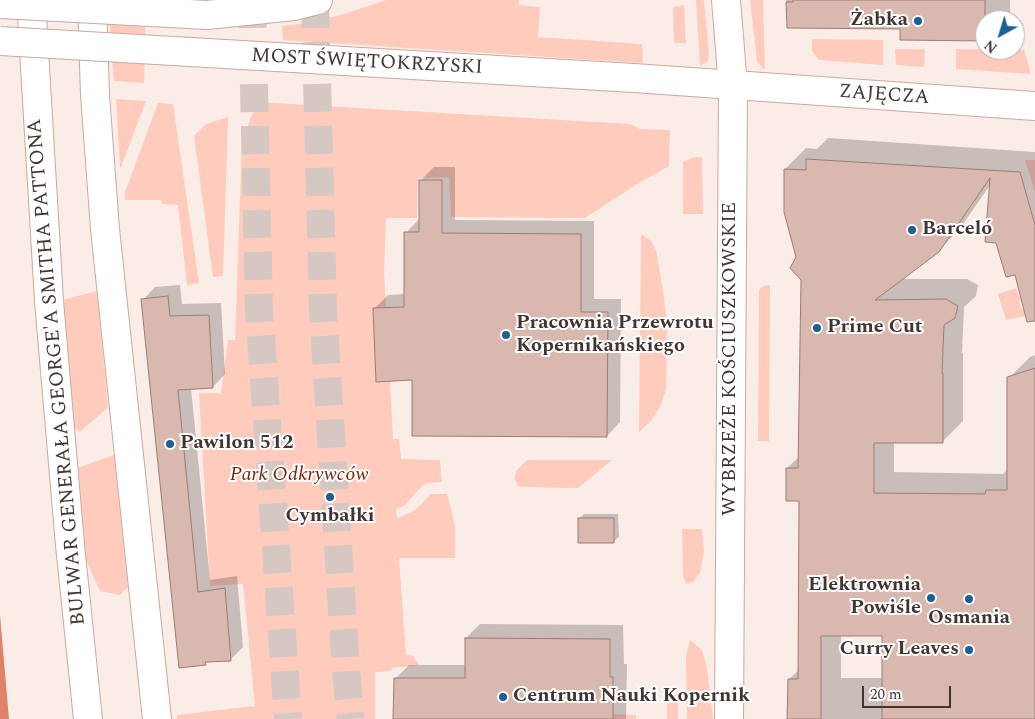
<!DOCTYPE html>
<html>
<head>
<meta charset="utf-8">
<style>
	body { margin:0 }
	#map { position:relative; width:1035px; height:719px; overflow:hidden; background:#faede8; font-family:Spectral,serif }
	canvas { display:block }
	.north { position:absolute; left:975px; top:10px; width:50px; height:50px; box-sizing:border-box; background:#fff; border:1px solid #b3aead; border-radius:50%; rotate:219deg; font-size:14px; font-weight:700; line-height:20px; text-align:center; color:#423531 }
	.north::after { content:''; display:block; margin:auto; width:18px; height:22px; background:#1b5f94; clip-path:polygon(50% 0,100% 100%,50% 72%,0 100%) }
	.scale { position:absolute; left:862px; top:686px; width:89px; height:22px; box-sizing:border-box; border:2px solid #423531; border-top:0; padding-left:6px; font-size:15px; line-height:18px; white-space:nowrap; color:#423531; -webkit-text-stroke:4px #fff; paint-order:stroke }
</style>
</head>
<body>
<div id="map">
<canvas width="1035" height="719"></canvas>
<div class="north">N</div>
<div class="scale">20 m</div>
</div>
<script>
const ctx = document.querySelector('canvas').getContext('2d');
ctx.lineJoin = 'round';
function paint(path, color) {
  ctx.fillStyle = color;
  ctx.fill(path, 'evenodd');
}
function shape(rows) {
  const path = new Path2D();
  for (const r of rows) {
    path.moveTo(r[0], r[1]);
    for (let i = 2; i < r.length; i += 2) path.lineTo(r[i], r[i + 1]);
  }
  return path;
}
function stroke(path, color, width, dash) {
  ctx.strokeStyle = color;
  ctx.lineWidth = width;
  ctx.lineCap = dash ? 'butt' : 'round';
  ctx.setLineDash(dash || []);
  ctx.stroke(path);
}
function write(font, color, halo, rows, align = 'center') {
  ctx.font = font + ' Spectral,serif';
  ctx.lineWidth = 4;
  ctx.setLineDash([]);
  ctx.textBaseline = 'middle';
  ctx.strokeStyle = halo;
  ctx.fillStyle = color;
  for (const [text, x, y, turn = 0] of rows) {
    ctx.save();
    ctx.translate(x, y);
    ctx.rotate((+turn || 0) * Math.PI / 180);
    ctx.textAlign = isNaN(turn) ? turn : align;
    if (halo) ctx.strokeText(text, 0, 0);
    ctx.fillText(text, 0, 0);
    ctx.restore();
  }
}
const green = shape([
	[108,0,146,0,144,83,114,81],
	[386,0,519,0,519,5,540,7,538,37,642,44,643,63,283,40,282,26,305,23,341,15],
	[696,0,704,0,709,54,708,61,700,66],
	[750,0,763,0,765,69,762,68,757,61],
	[684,5,686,43,674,43,673,7],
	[812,39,883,40,883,65,819,60,812,51],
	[895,49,925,49,924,67,896,65],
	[956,49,1024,50,1031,74,956,69],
	[116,99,146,101,121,167,120,167],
	[257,102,630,124,640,129,670,130,669,166,637,184,585,218,451,217,449,177,418,178,417,218,386,218,384,271,393,439,399,439,401,459,440,460,442,482,426,483,419,489,405,505,396,509,397,518,412,512,421,505,430,494,447,494,455,525,455,558,399,558,406,655,413,656,419,665,405,667,393,667,391,671,375,672,375,719,177,719,177,715,255,706,243,584,210,586,199,393,221,393,228,340,235,340,242,141],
	[158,103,173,104,199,283,187,285,178,205,163,204,161,200,125,200,125,192],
	[228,117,223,276,213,277,194,136,206,124],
	[694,157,702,157,703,214,683,214,683,162],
	[1025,160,1035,160,1035,192],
	[641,234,651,241,656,250,663,291,667,322,666,389,660,407,651,421,639,432],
	[770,285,769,441,758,441,759,290,763,286],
	[1016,288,1021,301,1019,302,1022,310,1024,309,1025,316,1006,320,998,294],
	[97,291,108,407,80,432,72,427,62,300],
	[114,455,128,587,120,595,100,591,82,550,77,468],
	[527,460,612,460,578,488,522,487,518,486,514,478,517,470],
	[682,529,702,529,704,551,700,573,693,582,686,584,683,576],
	[690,640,702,650,707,668,713,719,687,719,686,656],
	[667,695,675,695,678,701,678,719,667,719],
	[613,714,636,715,636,719,613,719]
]);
const water = shape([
	[0,615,9,719,0,719]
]);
const shadow = shape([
	[786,0,1010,0,1010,18,1008,20,985,20,985,40,901,27,788,26],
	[828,138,1035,152,1035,282,990,185,959,230,938,251,900,279,967,279,978,285,976,296,964,307,962,353,963,353,963,421,942,442,894,442,894,472,1003,474,1008,469,1009,378,1030,357,1035,355,1035,719,789,719,789,679,800,669,800,499,787,468,800,456,802,279,797,257,785,169,806,148,817,149],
	[841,635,883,635,883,678,841,678],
	[434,167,455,167,455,220,594,221,594,299,621,299,620,422,607,436,374,309,388,295,405,294,406,233,419,219,421,180],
	[180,285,182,304,221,303,225,374,213,387,191,388,210,580,237,576,243,647,231,659,208,661,205,664,143,300,155,287],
	[584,514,618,514,619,537,614,541,579,519],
	[480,624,623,625,624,664,627,664,626,719,395,719,395,679,409,665,466,665,466,638]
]);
const building = shape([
	[793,0,985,0,985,41,900,40,900,29,787,28,786,2,793,2,793,0],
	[806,159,1020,172,1035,225,1035,321,1027,322,1015,275,1006,277,996,243,985,242,990,178,939,252,875,300,946,299,958,306,955,318,944,325,942,373,943,373,943,443,874,443,874,493,985,494,986,490,1007,490,1007,377,1035,368,1035,719,882,719,882,636,821,636,821,719,787,719,788,679,798,679,799,501,786,501,786,468,798,468,801,280,790,268,796,257,784,212,784,169,806,170,806,159],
	[419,180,442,180,442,233,581,234,581,312,608,312,607,437,412,436,412,380,376,382,373,308,404,307,404,232,419,232,419,180],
	[168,296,170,316,209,315,213,388,178,390,198,592,225,588,231,661,205,662,206,665,179,668,141,299,168,296],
	[578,518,614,518,614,543,578,543,578,518],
	[465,638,610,639,610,677,613,677,613,719,393,719,394,678,465,678,465,638]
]);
const primaryTunnel = shape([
	[252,0,259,310,288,719],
	[315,0,323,310,346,672,351,719]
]);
const street = shape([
	[31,0,49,301,70,545,88,719],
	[92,0,95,95,105,229,157,719],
	[726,0,733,86,729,719]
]);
const secondary = shape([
	[207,15,294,6,318,0],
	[208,53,634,78,1035,106]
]);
const secondaryBridge = shape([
	[0,4,207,15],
	[0,41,208,53]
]);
const markers = [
	[918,21,5,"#1b5f94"],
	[912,230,5,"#1b5f94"],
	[817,328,5,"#1b5f94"],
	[506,335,5,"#1b5f94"],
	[170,444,5,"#1b5f94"],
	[330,497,5,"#1b5f94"],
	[931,598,5,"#1b5f94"],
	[969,599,5,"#1b5f94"],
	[969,650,5,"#1b5f94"],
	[503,697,5,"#1b5f94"]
];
const poiNames = [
	["Żabka",908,21,"right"],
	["Barceló",922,230],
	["Pracownia Przewrotu",516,324],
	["Kopernikańskiego",516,347],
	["Prime Cut",827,328],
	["Pawilon 512",180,444],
	["Cymbałki",330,517,"center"],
	["Elektrownia",921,586,"right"],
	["Powiśle",921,609,"right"],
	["Osmania",969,619,"center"],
	["Curry Leaves",959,650,"right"],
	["Centrum Nauki Kopernik",513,697]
];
const streetNames = [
	["MOST ŚWIĘTOKRZYSKI",367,63,3],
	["ZAJĘCZA",884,96,4],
	["WYBRZEŻE KOŚCIUSZKOWSKIE",731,359,-90],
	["BULWAR GENERAŁA GEORGE'A SMITHA PATTONA",58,372,-95]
];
const parkNames = [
	["Park Odkrywców",299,476]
];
paint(green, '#ffcbbc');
paint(water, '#de8268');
paint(shadow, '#0003');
paint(building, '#d9b9af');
stroke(building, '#9b7c74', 1);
stroke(primaryTunnel, '#d5c8c3', 28, [28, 14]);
stroke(street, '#c9a99f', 30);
stroke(secondary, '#c9a99f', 30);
stroke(street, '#fff', 28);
stroke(secondary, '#fff', 28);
stroke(secondaryBridge, '#c9a99f', 30, []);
stroke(secondaryBridge, '#fff', 28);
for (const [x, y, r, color] of markers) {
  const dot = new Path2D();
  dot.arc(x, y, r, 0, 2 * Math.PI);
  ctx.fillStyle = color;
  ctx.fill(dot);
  stroke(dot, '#fff', 2);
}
write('bold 20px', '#423531', '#fff', poiNames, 'left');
write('20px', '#423531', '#fff', streetNames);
write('italic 20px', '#76240a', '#fff', parkNames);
</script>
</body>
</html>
